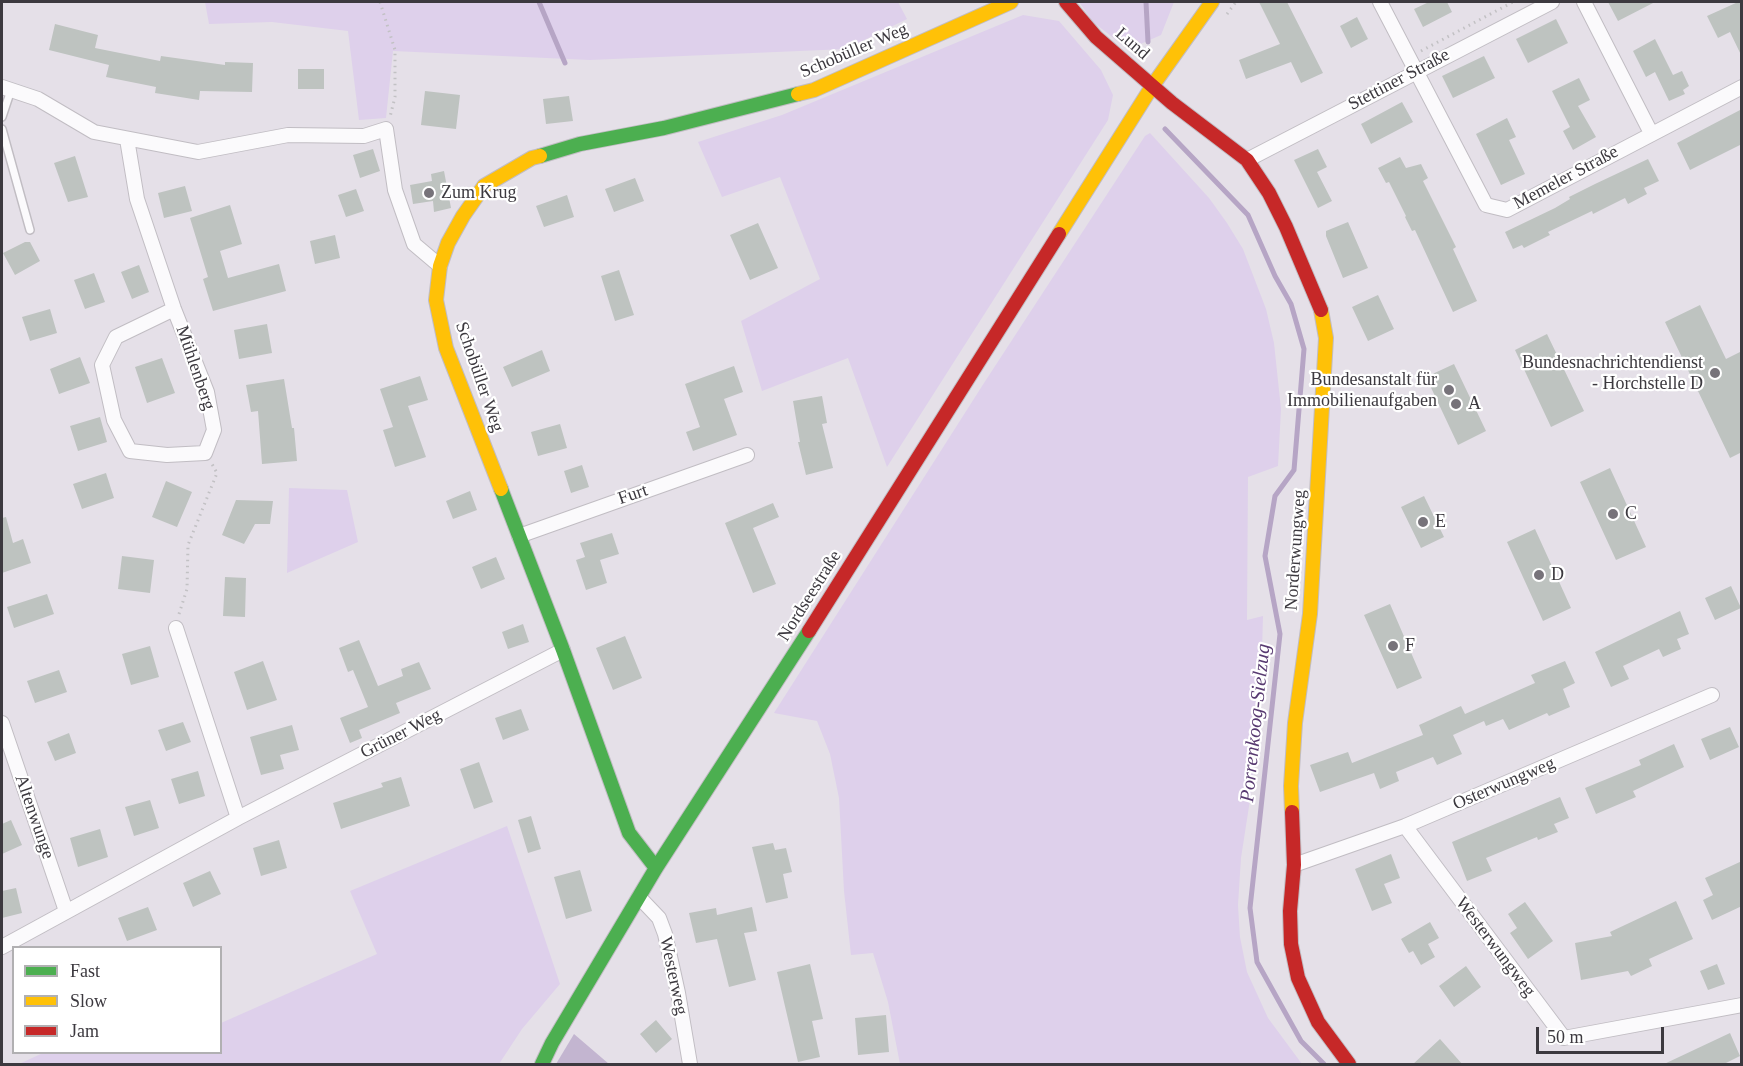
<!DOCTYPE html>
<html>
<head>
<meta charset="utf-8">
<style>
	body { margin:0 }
	#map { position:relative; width:1743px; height:1066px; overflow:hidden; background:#e5e0e8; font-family:"Times New Roman",serif }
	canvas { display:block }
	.frame { position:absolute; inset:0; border:3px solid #3c393f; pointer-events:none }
	.legend { position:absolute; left:12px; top:946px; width:210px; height:108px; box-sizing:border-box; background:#fff; border:2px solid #b1b0b2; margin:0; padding:8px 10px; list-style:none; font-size:18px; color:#3c393f }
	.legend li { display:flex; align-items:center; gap:12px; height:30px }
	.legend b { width:30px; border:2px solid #b1b0b2 }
	.scale { position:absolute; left:1536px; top:1027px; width:128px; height:27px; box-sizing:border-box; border:3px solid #3c393f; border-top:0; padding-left:8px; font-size:18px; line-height:21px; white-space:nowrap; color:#3c393f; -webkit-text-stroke:4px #fff; paint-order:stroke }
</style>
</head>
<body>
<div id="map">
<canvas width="1743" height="1066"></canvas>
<div class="frame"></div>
<ul class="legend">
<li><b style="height:8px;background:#4caf50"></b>Fast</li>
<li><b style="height:8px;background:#ffc107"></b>Slow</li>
<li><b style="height:8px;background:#c62828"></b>Jam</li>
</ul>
<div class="scale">50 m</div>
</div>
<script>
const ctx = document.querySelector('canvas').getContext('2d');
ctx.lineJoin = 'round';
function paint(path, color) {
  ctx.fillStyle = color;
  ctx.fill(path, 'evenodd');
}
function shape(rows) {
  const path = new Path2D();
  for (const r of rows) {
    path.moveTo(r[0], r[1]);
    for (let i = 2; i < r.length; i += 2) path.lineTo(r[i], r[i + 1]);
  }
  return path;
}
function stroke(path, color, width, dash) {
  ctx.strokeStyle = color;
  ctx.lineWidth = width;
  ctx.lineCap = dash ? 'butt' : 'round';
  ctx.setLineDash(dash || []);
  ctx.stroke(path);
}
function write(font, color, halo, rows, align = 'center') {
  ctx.font = font + ' "Times New Roman",serif';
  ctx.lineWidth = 4.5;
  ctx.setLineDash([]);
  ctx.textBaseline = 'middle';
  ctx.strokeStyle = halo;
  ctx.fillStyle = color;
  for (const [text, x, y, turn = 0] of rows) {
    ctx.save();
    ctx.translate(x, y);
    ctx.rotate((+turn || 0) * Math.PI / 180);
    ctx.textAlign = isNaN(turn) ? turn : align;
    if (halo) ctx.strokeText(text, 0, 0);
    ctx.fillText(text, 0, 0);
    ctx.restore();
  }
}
const green = shape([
	[205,2,898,2,907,19,846,49,590,60,393,51,386,118,359,120,348,31,272,22,209,24],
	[1079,2,1174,2,1161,35,1136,46,1120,43,1093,22],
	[1023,15,1059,21,1101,70,1113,95,1108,120,887,467,848,358,762,391,741,321,820,279,780,177,722,197,698,142,782,115],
	[1150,133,1209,198,1227,223,1243,249,1266,309,1274,343,1281,409,1278,466,1248,477,1247,620,1263,616,1261,686,1252,787,1241,858,1238,905,1240,937,1247,972,1268,1018,1302,1064,900,1064,888,1002,873,953,851,955,844,891,839,798,830,754,817,721,774,713,984,383,1145,136],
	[289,488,347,490,358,542,287,573],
	[507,826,560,984,522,1029,499,1064,19,1064,43,1053,220,1052,221,1023,377,954,350,891]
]);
const forest = shape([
	[574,1034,609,1064,556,1064]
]);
const stream = shape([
	[539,2,565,63],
	[1146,2,1148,42],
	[1165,129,1248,215,1275,276,1291,304,1304,349,1294,470,1275,496,1265,556,1280,634,1250,908,1257,962,1301,1041,1324,1064]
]);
const building = shape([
	[1259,2,1287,2,1323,73,1301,83,1291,62,1246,79,1239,60,1280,44],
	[1429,2,1447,2,1452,12,1423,27,1414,9],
	[1608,2,1655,2,1618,21],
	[1738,2,1742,2,1742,57,1730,32,1718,38,1707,16],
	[1357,17,1368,39,1351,48,1340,26],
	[1556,19,1568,43,1528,63,1516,39],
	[55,24,98,35,95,48,160,61,161,56,225,65,225,62,253,63,252,92,200,91,199,100,155,93,156,87,106,77,109,65,49,50],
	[1655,39,1673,75,1682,71,1689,86,1683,90,1685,94,1669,101,1655,72,1646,77,1633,51],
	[1484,56,1495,78,1453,98,1442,76],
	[298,69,324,69,324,89,298,89],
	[1579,78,1590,100,1578,106,1596,137,1573,150,1563,131,1570,127,1552,91],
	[425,91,460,95,456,129,421,125],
	[569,96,573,121,546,124,543,99],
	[1402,102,1413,122,1371,144,1361,124],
	[1742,109,1742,144,1690,170,1677,143],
	[1507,118,1516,137,1509,140,1525,174,1501,185,1476,134],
	[373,149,380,171,360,178,353,155],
	[1318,149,1327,167,1317,172,1332,201,1318,208,1294,160],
	[75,156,88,197,68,202,54,163],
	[1400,157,1406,168,1421,164,1428,178,1423,181,1456,247,1453,249,1477,301,1453,312,1415,230,1412,231,1405,217,1406,216,1389,182,1386,183,1378,168],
	[1648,159,1659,181,1644,188,1647,194,1628,204,1625,198,1593,214,1592,211,1548,232,1550,235,1524,248,1522,245,1513,249,1505,232,1555,208,1570,199,1569,197,1595,184],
	[444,171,451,208,434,212,433,201,413,204,410,185,432,181,431,174],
	[635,178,644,201,614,212,605,189],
	[185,186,192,211,164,218,158,193],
	[356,189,364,211,346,217,338,195],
	[567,195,574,217,544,227,536,206],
	[230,205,242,244,220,251,228,278,279,264,286,291,213,311,203,279,208,277,190,218],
	[1348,222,1368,268,1343,278,1326,236,1326,231],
	[758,223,778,268,750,280,730,235],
	[335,235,340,258,315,264,310,241],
	[25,242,30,242,40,261,15,275,3,253],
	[139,265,149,292,132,299,121,272],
	[619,270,634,315,615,321,601,276],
	[94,273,105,302,85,309,74,280],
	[1378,295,1394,329,1368,341,1352,307],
	[1700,305,1726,359,1742,351,1742,452,1730,458,1665,322],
	[50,309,57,333,30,341,22,317],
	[267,324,272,353,239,359,234,330],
	[1547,334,1584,411,1551,427,1515,350],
	[542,350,550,371,512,387,503,367],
	[80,357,90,383,59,394,50,369],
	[162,358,175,393,147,403,135,367],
	[1454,364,1486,431,1458,445,1426,377],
	[734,366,743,392,724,399,737,435,693,451,686,432,700,427,685,384],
	[420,376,428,400,408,406,426,457,395,467,383,430,393,427,380,389],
	[284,379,292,428,294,428,297,461,262,464,258,411,251,412,246,385],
	[822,396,827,423,822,424,833,468,806,475,798,442,800,442,793,401],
	[100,417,107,442,78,451,70,426],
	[560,424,567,448,538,456,531,432],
	[582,465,589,487,571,493,564,471],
	[1610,468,1646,547,1616,560,1580,482],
	[106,473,114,498,82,509,73,484],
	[166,481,192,492,177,527,152,517],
	[470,491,477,510,453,519,446,501],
	[1424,496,1444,537,1421,548,1401,507],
	[236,500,273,501,270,524,255,524,244,544,222,535],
	[773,503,779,517,753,528,776,584,753,593,725,523],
	[6,517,13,543,23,539,31,563,2,573,2,518],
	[1535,529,1571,608,1543,621,1507,542],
	[612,533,619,554,600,560,607,583,586,590,576,560,585,557,580,543],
	[122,556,154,560,150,593,118,589],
	[496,557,505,579,481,589,472,567],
	[225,577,246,578,245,617,223,616],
	[1731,586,1741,608,1715,620,1705,598],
	[47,594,54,614,14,628,7,607],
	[1390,604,1422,678,1397,689,1364,615],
	[1680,611,1689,634,1677,639,1681,649,1663,657,1659,649,1623,666,1629,679,1611,687,1595,652],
	[523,624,529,642,508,649,502,632],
	[625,636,642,678,613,690,596,648],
	[359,640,378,686,403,676,401,669,419,662,431,689,396,703,400,713,359,730,362,738,350,743,340,718,368,707,353,670,348,672,339,648],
	[150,646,159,677,131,685,122,654],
	[263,661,277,700,247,710,234,672],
	[1565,661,1575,683,1563,689,1570,707,1549,716,1547,713,1509,730,1503,719,1486,726,1484,721,1453,735,1462,754,1437,765,1433,757,1396,772,1399,781,1380,789,1374,773,1320,792,1310,765,1348,752,1352,763,1423,735,1419,725,1461,706,1465,714,1535,683,1531,675],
	[59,670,67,692,35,703,27,681],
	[521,709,529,730,503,740,495,718],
	[183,722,191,742,166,751,158,730],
	[292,725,299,750,280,755,284,769,261,775,250,737],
	[1730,727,1739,747,1710,760,1701,739],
	[69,733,76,753,55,761,47,742],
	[1674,744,1684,767,1633,791,1636,797,1596,814,1585,788,1641,765,1639,760],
	[479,762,493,802,474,809,460,769],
	[198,771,205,796,179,804,171,779],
	[401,777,410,806,341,829,333,803,383,787,381,783],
	[1560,797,1569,818,1554,824,1558,832,1538,840,1537,837,1486,858,1492,871,1467,881,1452,842],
	[150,800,159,828,134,836,125,807],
	[531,816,541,849,528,853,518,820],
	[11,820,22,845,2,854,2,824],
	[100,829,108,857,78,867,70,838],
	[279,840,287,868,261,876,253,848],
	[773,843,775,850,786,848,792,872,783,874,788,898,766,903,752,847],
	[1391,854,1400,878,1384,884,1392,903,1372,911,1355,869],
	[1742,861,1742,906,1712,920,1703,900,1713,895,1705,878],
	[580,870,592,911,566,919,554,877],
	[210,871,221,894,193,907,183,883],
	[16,888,22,913,2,918,2,891],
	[1676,901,1693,939,1649,959,1652,966,1631,976,1628,971,1581,980,1575,943,1612,936,1610,932],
	[1525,902,1553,941,1528,959,1510,933,1517,928,1508,914],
	[148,907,157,930,127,941,118,918],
	[752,907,757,931,744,933,756,980,729,987,717,939,696,943,689,913,716,908,717,915],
	[1430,922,1439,938,1428,944,1435,957,1421,965,1413,951,1409,953,1401,939],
	[810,964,823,1019,812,1021,820,1057,798,1062,777,972],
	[1717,964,1725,984,1708,990,1700,971],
	[1466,966,1481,987,1454,1007,1439,986],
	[886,1015,889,1052,858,1055,855,1018],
	[656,1020,672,1039,656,1053,640,1034],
	[1730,1033,1740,1056,1722,1065,1662,1065],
	[1440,1039,1463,1065,1412,1065]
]);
const path = shape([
	[380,2,395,50,395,97,390,117],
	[1227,14,1236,2],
	[1421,51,1513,2],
	[179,614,187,589,188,545,217,473,212,464]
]);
const lane = shape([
	[2,117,11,90],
	[2,129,30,230]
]);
const street = shape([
	[1380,2,1486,205,1507,210,1742,87],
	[1584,2,1651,133],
	[2,87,38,99,94,132,198,152,288,135,364,136,386,129,395,190,414,244,440,266],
	[127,139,137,199,174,309,207,392,214,430,205,453,167,455,130,451,114,420,102,365,116,337,174,309],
	[1247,160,1552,2],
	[519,536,747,455],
	[176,628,238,818],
	[2,723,66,911],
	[1405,826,1564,1038,1742,1005],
	[1294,865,1405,826,1712,695],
	[639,897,659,918,665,934,678,993,690,1064],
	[2,947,238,818,563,650]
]);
const fast = shape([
	[540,156,580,144,664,128,798,94],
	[501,489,563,650,629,833,656,868],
	[542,1064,552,1043,656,868,809,631]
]);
const slow = shape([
	[798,94,814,90,1011,2],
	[1059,234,1153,85,1212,2],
	[501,489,446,348,436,300,440,266,448,243,463,216,484,186,532,158,540,156],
	[1292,812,1291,786,1295,723,1310,614,1326,338,1321,310]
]);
const jam = shape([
	[1066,2,1096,37,1172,103,1247,160,1269,193,1286,227,1321,310],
	[809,631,1059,234],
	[1292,812,1294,865,1290,911,1291,944,1298,978,1318,1022,1349,1064]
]);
const markers = [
	[429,193,6,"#77737a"],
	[1715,373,6,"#77737a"],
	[1449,390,6,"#77737a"],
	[1456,404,6,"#77737a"],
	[1613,514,6,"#77737a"],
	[1423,522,6,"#77737a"],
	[1539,575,6,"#77737a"],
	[1393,646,6,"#77737a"]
];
const streetNames = [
	["Lund",1132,44,41],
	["Schobüller Weg",854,51,-23],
	["Stettiner Straße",1399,80,-28],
	["Memeler Straße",1566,178,-28],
	["Mühlenberg",195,368,71],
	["Schobüller Weg",479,377,71],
	["Furt",633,495,-19],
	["Norderwungweg",1296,550,-86],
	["Nordseestraße",810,596,-58],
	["Grüner Weg",401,734,-27],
	["Osterwungweg",1504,784,-23],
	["Altenwunge",34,817,71],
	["Westerwungweg",1495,947,53],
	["Westerweg",673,976,78]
];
const poiNames = [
	["Zum Krug",441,193],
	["Bundesnachrichtendienst",1703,363,"right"],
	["- Horchstelle D",1703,384,"right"],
	["Bundesanstalt für",1437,380,"right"],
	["Immobilienaufgaben",1437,401,"right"],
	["A",1468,404],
	["C",1625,514],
	["E",1435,522],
	["D",1551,575],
	["F",1405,646]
];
const waterNames = [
	["Porrenkoog-Sielzug",1256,723,-84]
];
paint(green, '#ded0eb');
paint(forest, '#c3b5d0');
stroke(stream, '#b6a5c5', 5);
paint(building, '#bec3c0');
stroke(lane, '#c1bdc3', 10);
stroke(street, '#c1bdc3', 16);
stroke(fast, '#c1bdc3', 16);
stroke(slow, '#c1bdc3', 16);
stroke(jam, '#c1bdc3', 16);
stroke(path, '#c2c1c4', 3, [1.5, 4.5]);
stroke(lane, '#fbfafc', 7);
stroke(street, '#fbfafc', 14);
stroke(fast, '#4caf50', 14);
stroke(slow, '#ffc107', 14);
stroke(jam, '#c62828', 14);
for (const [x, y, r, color] of markers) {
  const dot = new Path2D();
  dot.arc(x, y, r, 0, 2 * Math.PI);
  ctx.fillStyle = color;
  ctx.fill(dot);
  stroke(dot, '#fff', 2);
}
write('18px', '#3c393f', '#fff', streetNames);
write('18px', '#3c393f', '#fff', poiNames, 'left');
write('italic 20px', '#583a71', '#fff', waterNames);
</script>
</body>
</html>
